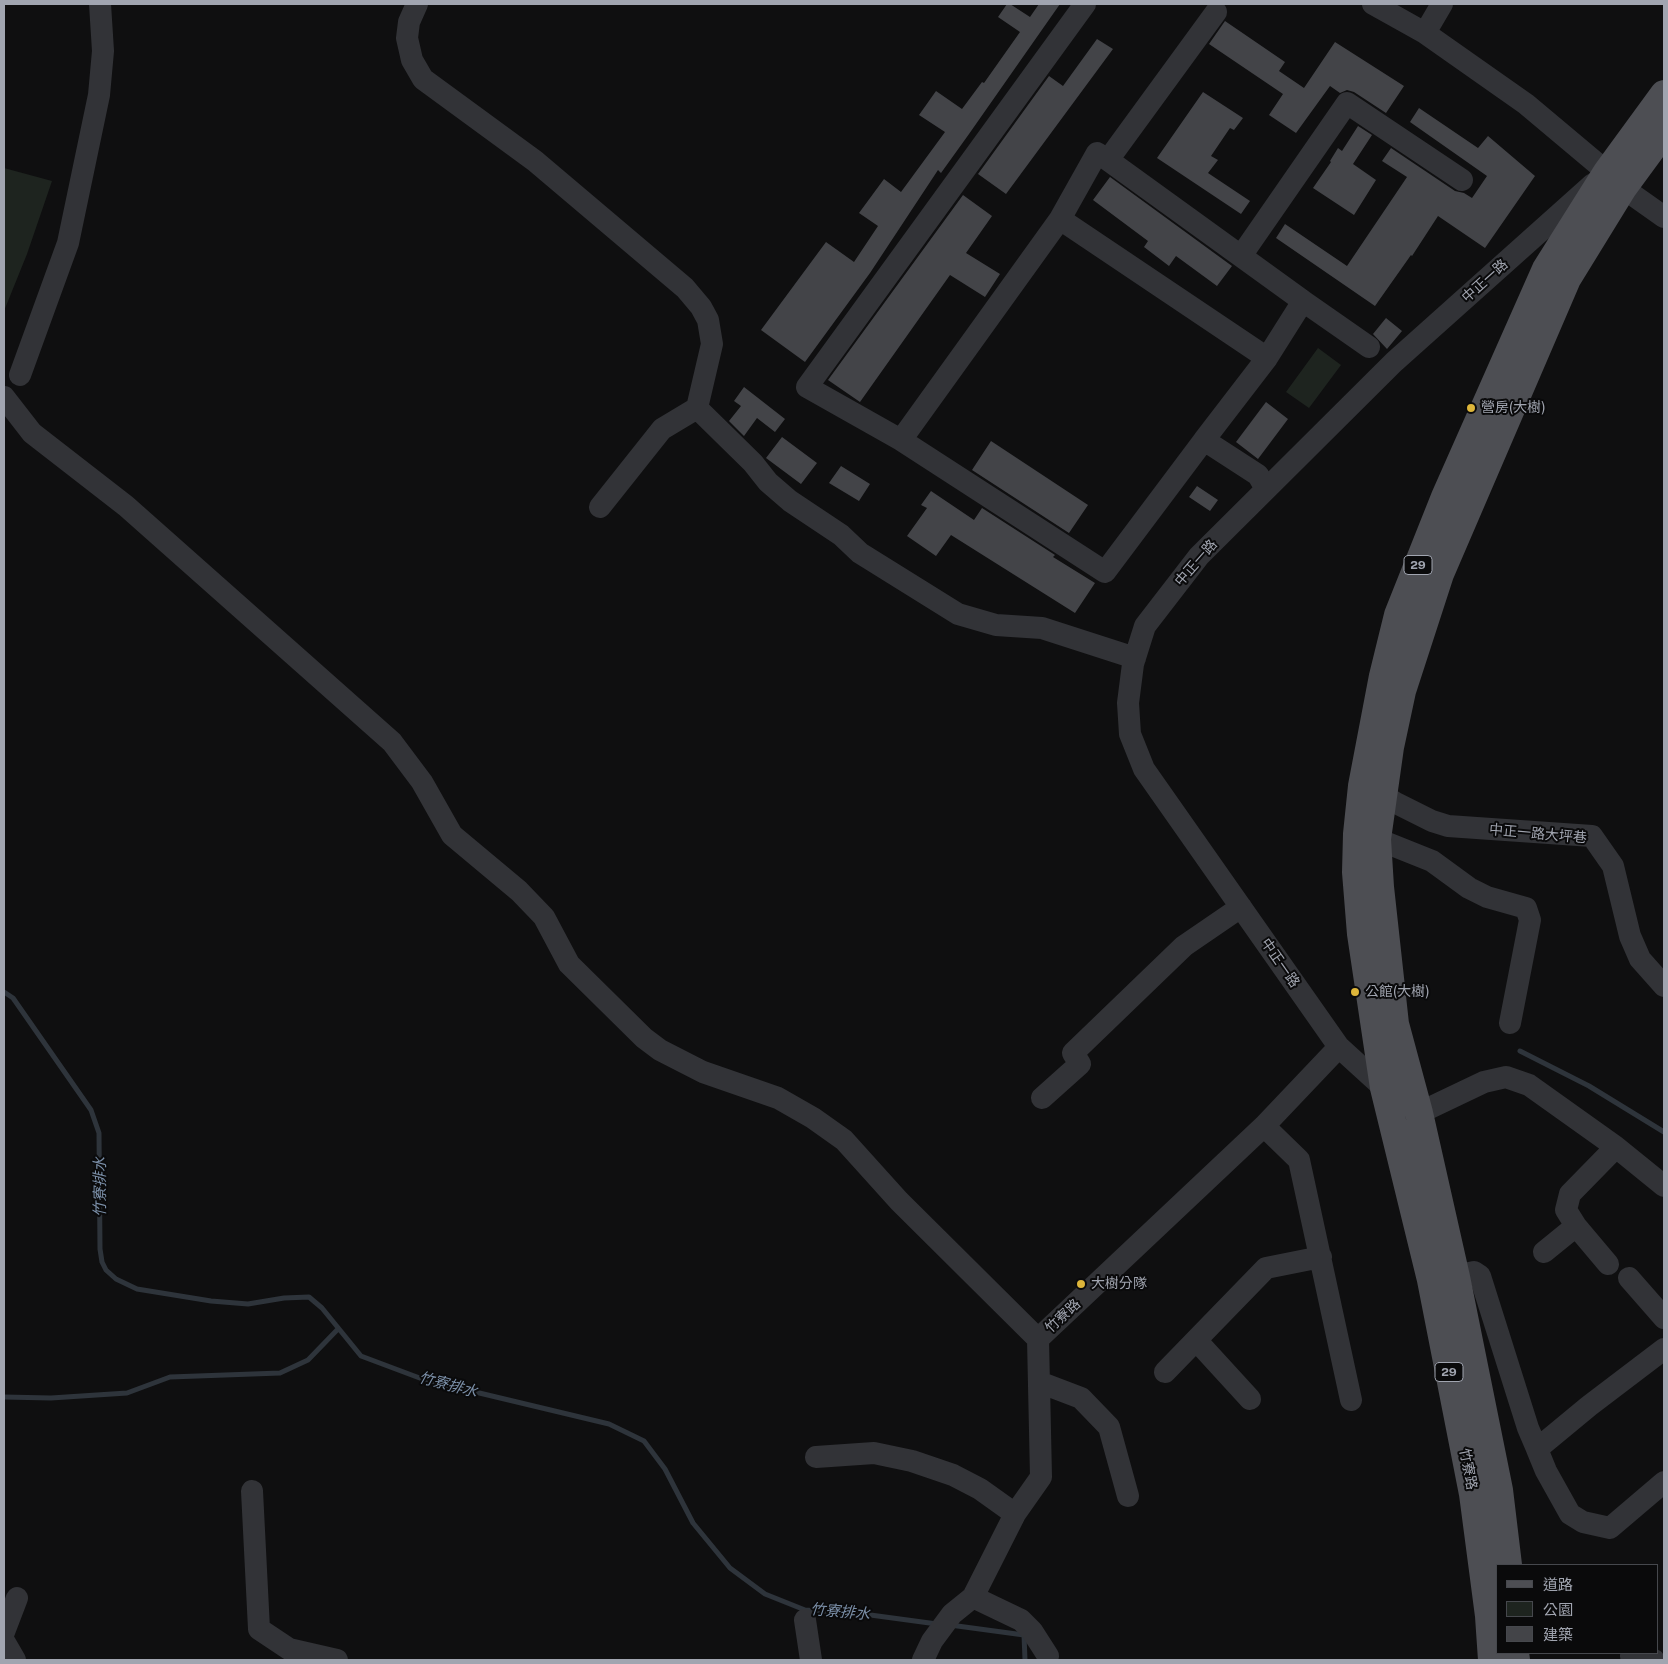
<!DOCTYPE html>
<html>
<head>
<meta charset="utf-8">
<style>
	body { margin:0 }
	#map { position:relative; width:1668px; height:1664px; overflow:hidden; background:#0f0f10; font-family:"Public Sans","Noto Sans TC",sans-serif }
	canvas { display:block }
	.frame { position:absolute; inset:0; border:5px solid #a1a5b0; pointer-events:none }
	.legend { position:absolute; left:1496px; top:1564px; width:162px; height:90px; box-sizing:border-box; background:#0a0a0b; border:1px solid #46484d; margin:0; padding:6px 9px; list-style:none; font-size:15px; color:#a1a5b0 }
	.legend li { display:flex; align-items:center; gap:10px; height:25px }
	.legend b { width:25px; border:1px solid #46484d }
</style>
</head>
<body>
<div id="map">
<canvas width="1668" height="1664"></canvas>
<div class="frame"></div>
<ul class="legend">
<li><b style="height:6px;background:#4d4e53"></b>道路</li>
<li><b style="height:14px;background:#1e241f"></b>公園</li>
<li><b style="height:14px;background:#434448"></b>建築</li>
</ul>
</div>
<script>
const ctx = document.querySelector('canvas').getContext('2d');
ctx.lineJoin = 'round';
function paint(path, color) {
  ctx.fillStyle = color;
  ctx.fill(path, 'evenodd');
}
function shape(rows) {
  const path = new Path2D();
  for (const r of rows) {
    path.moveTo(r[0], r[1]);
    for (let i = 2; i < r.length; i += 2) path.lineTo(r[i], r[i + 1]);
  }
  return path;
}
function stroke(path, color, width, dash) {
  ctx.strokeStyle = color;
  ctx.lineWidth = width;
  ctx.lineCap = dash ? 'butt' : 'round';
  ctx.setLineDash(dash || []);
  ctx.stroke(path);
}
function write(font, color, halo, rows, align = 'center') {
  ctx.font = font + ' "Public Sans","Noto Sans TC",sans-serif';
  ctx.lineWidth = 4;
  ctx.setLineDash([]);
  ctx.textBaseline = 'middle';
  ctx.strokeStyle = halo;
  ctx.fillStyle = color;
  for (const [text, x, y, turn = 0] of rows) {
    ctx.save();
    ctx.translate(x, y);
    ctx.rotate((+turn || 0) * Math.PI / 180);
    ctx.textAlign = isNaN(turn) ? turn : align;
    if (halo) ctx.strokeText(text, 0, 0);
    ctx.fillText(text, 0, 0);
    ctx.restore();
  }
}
const green = shape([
	[4,168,52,181,27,254,4,311],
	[1318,348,1341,365,1309,408,1286,392]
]);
const stream = shape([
	[4,992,13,998,91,1110,99,1133,100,1249,102,1262,106,1270,116,1279,137,1289,211,1301,248,1304,284,1298,309,1297,322,1308,361,1356,425,1380,609,1424,644,1441,665,1469,693,1523,730,1568,765,1594,805,1610,863,1614,937,1624],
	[1520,1051,1589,1086,1664,1132],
	[4,1397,51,1398,127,1393,170,1377,280,1373,308,1360,338,1329],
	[950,1625,1024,1635,1025,1660]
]);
const building = shape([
	[1007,4,1010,4,1030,17,1039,4,1060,4,969,134,941,173,938,170,870,273,805,362,761,330,826,242,854,262,878,226,859,213,884,179,901,192,945,132,919,115,936,91,962,109,982,82,984,83,1020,32,998,17],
	[1225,21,1285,62,1279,71,1304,88,1335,42,1404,86,1386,113,1354,92,1347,90,1340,93,1330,86,1296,133,1269,115,1283,94,1209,44],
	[1097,39,1113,49,1006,194,978,174,1049,76,1063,86],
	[1203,92,1243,118,1234,130,1230,128,1211,156,1218,160,1208,173,1250,201,1241,214,1157,158],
	[1419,108,1478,148,1488,136,1535,176,1485,248,1438,216,1412,256,1411,255,1375,306,1276,238,1285,224,1347,266,1407,177,1382,161,1391,148,1455,191,1464,193,1472,198,1487,176,1410,122],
	[1358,126,1372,135,1353,164,1376,180,1354,215,1313,188,1331,162,1330,161,1338,148,1342,151],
	[1110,177,1232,266,1217,286,1176,256,1169,266,1144,247,1148,241,1093,200],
	[963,195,992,216,966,253,1000,274,985,297,950,275,860,402,828,380],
	[1386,318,1402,331,1387,349,1373,334],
	[744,387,785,419,775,432,757,418,744,436,729,421,741,406,734,401],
	[1266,402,1288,419,1258,459,1236,442],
	[782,437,817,463,801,484,766,458],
	[991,441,1088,505,1069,533,972,470],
	[841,466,870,484,859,501,829,483],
	[1197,486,1218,500,1210,511,1189,497],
	[931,491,974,520,982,508,1055,555,1053,557,1095,583,1075,613,951,535,936,556,907,536,927,508,921,505]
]);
const minor = shape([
	[417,4,409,22,407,38,412,60,423,79,535,161,685,288,701,307,708,320,712,344,697,408,662,429,600,507],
	[1373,4,1425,33,1526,104,1607,172,1623,188,1664,217],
	[1425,33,1442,4],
	[1108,160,1216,12],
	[1060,219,1097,153,1108,160,1303,301,1267,358],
	[1241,256,1347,103,1462,180],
	[1303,301,1369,347],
	[20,375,68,243,99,95,103,51,100,4],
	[4,397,32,433,126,506,392,742,422,782,452,835,519,891,544,917,569,964,644,1038,660,1050,703,1072,778,1098,813,1118,844,1140,899,1201,1038,1339],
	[697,408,753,463,768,482,790,501,841,535,860,553,958,614,996,625,1042,628,1135,658],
	[901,440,807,387,1085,4],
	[1204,440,1105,572,901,440,1060,219,1267,358,1204,440,1258,475,1266,489],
	[1383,795,1396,803,1432,821,1448,826,1592,836,1613,866,1630,936,1640,959,1664,986],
	[1377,839,1432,861,1469,888,1487,897,1526,908,1530,920,1510,1023],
	[1339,1047,1144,769,1130,734,1128,703,1133,664,1145,626,1199,556,1394,362,1593,184],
	[1042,1098,1080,1064,1073,1053,1184,946,1241,907],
	[1264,1126,1299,1160,1351,1400],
	[1544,1252,1576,1226],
	[1608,1264,1576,1226,1566,1210,1570,1194,1616,1147],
	[1629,1278,1664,1318],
	[1439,1279,1474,1272,1480,1276,1528,1428,1537,1449,1589,1406,1664,1349],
	[1196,1340,1250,1399],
	[1165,1372,1266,1268,1321,1257],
	[1039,1382,1081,1398,1109,1427,1128,1496],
	[1537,1449,1546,1471,1570,1514,1583,1522,1610,1528,1664,1482],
	[816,1457,874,1453,912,1461,953,1475,980,1489,1015,1514],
	[252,1491,259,1629,289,1649,337,1660],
	[973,1597,1021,1620,1032,1631,1048,1656],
	[805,1620,811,1660],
	[4,1632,17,1598],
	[4,1641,15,1660],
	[1631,1656,1654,1660],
	[923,1660,932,1641,952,1614,973,1597,1015,1514,1041,1477,1038,1339,1264,1126,1339,1047,1384,1088,1419,1113,1484,1082,1506,1077,1529,1085,1616,1147,1664,1186]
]);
const major = shape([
	[1508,1565,1499,1490,1456,1277,1419,1113,1395,1024,1380,887,1377,839,1390,747,1402,691,1440,574,1567,279,1623,188,1664,132],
	[1515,1653,1516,1660],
	[1492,1660,1489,1616,1473,1494,1431,1280,1384,1088,1361,934,1356,872,1357,834,1362,786,1383,676,1398,615,1445,497,1546,269,1607,172,1664,94]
]);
const markers = [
	[1471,408,5,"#ddb53a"],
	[1355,992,5,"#ddb53a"],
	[1081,1284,5,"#ddb53a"]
];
const shields = [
	[1418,565,28],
	[1449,1372,28]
];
const shieldNames = [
	["29",1418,565],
	["29",1449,1372]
];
const streetNames = [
	["中正一路",1485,281,-42],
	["中正一路",1196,563,-49],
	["中正一路大坪巷",1538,834,5],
	["中正一路",1280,963,55],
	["竹寮路",1063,1316,-43],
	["竹寮路",1468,1469,79]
];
const poiNames = [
	["營房(大樹)",1481,408],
	["公館(大樹)",1365,992],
	["大樹分隊",1091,1284]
];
const waterNames = [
	["竹寮排水",100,1187,-90],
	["竹寮排水",448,1385,15],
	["竹寮排水",840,1612,5]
];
paint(green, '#1e241f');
stroke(stream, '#2e343b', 5);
paint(building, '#434448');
stroke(minor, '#323337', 22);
stroke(major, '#4d4e53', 28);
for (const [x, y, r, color] of markers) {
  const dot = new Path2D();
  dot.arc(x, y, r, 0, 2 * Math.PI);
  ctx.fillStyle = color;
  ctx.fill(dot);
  stroke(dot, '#0a0a0b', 2);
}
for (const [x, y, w] of shields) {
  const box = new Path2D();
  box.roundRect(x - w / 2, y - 9.5, w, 19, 4);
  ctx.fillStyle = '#0a0a0b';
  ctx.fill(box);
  stroke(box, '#a1a5b0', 1);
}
write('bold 12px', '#a1a5b0', null, shieldNames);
write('14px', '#a1a5b0', '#0a0a0b', streetNames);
write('14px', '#a1a5b0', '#0a0a0b', poiNames, 'left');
write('italic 15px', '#7b8fa8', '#0a0a0b', waterNames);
</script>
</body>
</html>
